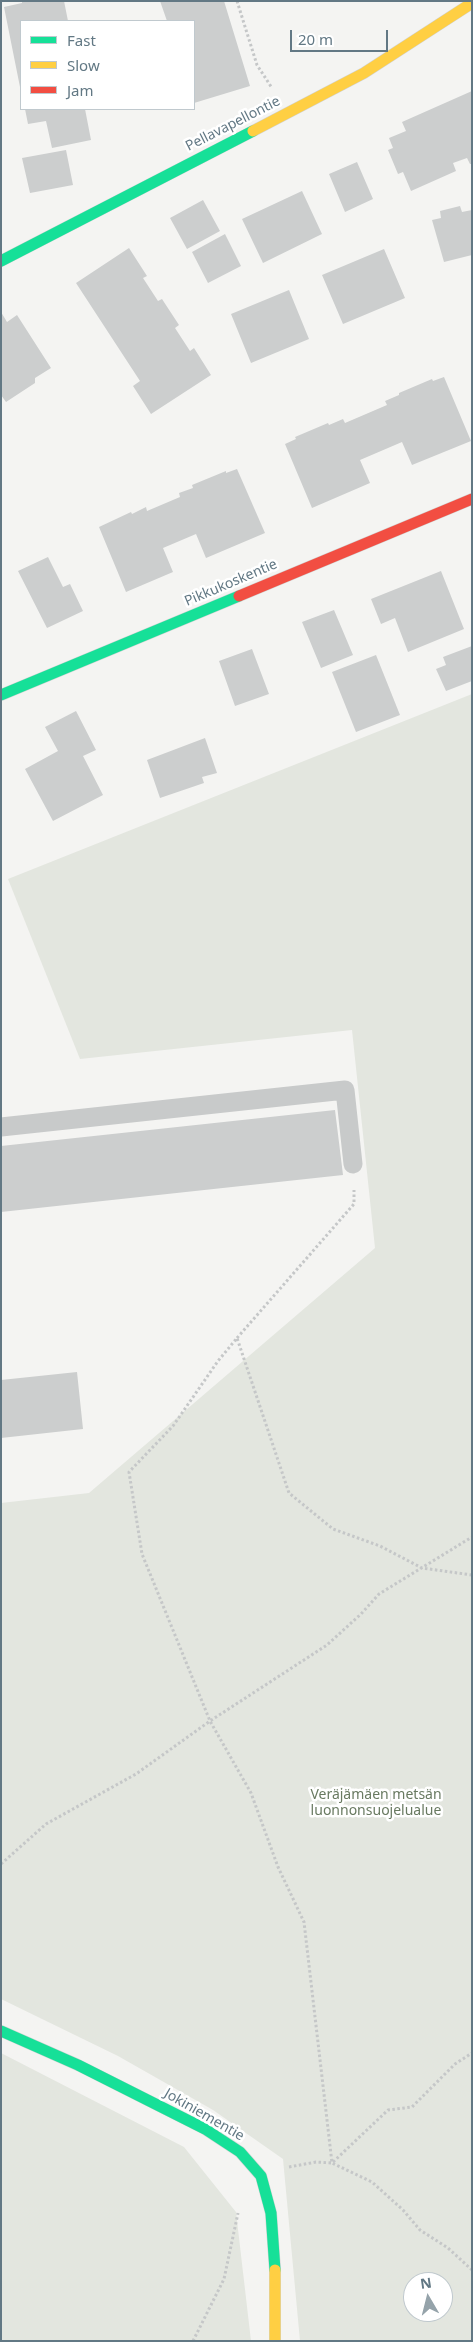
<!DOCTYPE html>
<html>
<head>
<meta charset="utf-8">
<style>
	body { margin:0 }
	#map { position:relative; width:473px; height:2342px; overflow:hidden; background:#f4f4f2; font-family:"Noto Sans",sans-serif }
	canvas { display:block }
	.frame { position:absolute; inset:0; border:2px solid #627884; pointer-events:none }
	.legend { position:absolute; left:20px; top:20px; width:175px; height:90px; box-sizing:border-box; background:#fff; border:1px solid #c0c9ce; margin:0; padding:6px 9px; list-style:none; font-size:15px; color:#627884 }
	.legend li { display:flex; align-items:center; gap:10px; height:25px }
	.legend b { width:25px; border:1px solid #c0c9ce }
	.north { position:absolute; left:403px; top:2272px; width:50px; height:50px; box-sizing:border-box; background:#fff; border:1px solid #c0c9ce; border-radius:50%; rotate:352deg; font-size:14px; font-weight:700; line-height:20px; text-align:center; color:#627884 }
	.north::after { content:''; display:block; margin:auto; width:18px; height:22px; background:#95a3aa; clip-path:polygon(50% 0,100% 100%,50% 72%,0 100%) }
	.scale { position:absolute; left:290px; top:30px; width:98px; height:22px; box-sizing:border-box; border:2px solid #627884; border-top:0; padding-left:6px; font-size:15px; line-height:18px; white-space:nowrap; color:#627884; -webkit-text-stroke:4px #fff; paint-order:stroke }
</style>
</head>
<body>
<div id="map">
<canvas width="473" height="2342"></canvas>
<div class="frame"></div>
<ul class="legend">
<li><b style="height:6px;background:#16e098"></b>Fast</li>
<li><b style="height:6px;background:#ffcf43"></b>Slow</li>
<li><b style="height:6px;background:#f24e42"></b>Jam</li>
</ul>
<div class="north">N</div>
<div class="scale">20 m</div>
</div>
<script>
const ctx = document.querySelector('canvas').getContext('2d');
ctx.lineJoin = 'round';
function paint(path, color) {
  ctx.fillStyle = color;
  ctx.fill(path, 'evenodd');
}
function shape(rows) {
  const path = new Path2D();
  for (const r of rows) {
    path.moveTo(r[0], r[1]);
    for (let i = 2; i < r.length; i += 2) path.lineTo(r[i], r[i + 1]);
  }
  return path;
}
function stroke(path, color, width, dash) {
  ctx.strokeStyle = color;
  ctx.lineWidth = width;
  ctx.lineCap = dash ? 'butt' : 'round';
  ctx.setLineDash(dash || []);
  ctx.stroke(path);
}
function write(font, color, halo, rows, align = 'center') {
  ctx.font = font + ' "Noto Sans",sans-serif';
  ctx.lineWidth = 5;
  ctx.setLineDash([]);
  ctx.textBaseline = 'middle';
  ctx.strokeStyle = halo;
  ctx.fillStyle = color;
  for (const [text, x, y, turn = 0] of rows) {
    ctx.save();
    ctx.translate(x, y);
    ctx.rotate((+turn || 0) * Math.PI / 180);
    ctx.textAlign = isNaN(turn) ? turn : align;
    if (halo) ctx.strokeText(text, 0, 0);
    ctx.fillText(text, 0, 0);
    ctx.restore();
  }
}
const green = shape([
	[472,694,472,2341,300,2341,283,2159,213,2110,118,2056,1,1999,1,1503,89,1493,375,1248,352,1030,80,1059,8,879],
	[413,2282,443,2282,443,2312,413,2312],
	[1,2053,184,2147,236,2212,251,2341,1,2341]
]);
const building = shape([
	[22,1,64,1,68,21,21,21,20,87,4,7,22,3],
	[160,1,224,1,250,86,194,103,194,21,167,21],
	[472,91,472,164,470,164,467,158,453,163,456,171,411,191,403,172,398,174,388,150,393,148,389,138,406,131,402,122],
	[25,109,85,109,91,140,52,148,46,121,28,124],
	[66,150,73,185,30,193,22,158],
	[357,162,373,199,345,212,329,174],
	[302,191,322,234,263,263,242,219],
	[203,200,220,231,187,249,170,218],
	[460,206,462,212,472,210,472,255,444,262,432,220,441,218,440,211],
	[225,234,241,266,208,283,192,252],
	[129,248,147,276,143,278,158,301,162,299,179,325,175,328,190,351,194,348,211,375,151,414,133,386,140,381,76,283],
	[384,249,405,298,343,324,322,275],
	[289,290,309,339,251,363,231,314],
	[1,312,7,322,17,315,51,368,35,378,35,383,6,402,1,395],
	[444,377,471,441,412,465,402,442,360,460,370,483,312,508,285,444,296,439,295,437,328,423,329,425,343,419,345,423,387,405,385,401,399,395,399,393,432,379,433,381],
	[237,469,265,533,206,558,196,534,163,548,173,572,126,592,99,527,131,512,132,514,146,507,147,511,180,497,179,493,193,488,192,485,226,471,226,473],
	[48,557,63,587,70,584,83,611,47,628,18,571],
	[441,571,464,629,408,652,395,618,381,624,371,599],
	[334,610,353,655,321,668,302,622],
	[472,646,472,681,446,691,436,669,446,665,443,657],
	[252,649,269,694,235,706,219,661],
	[376,655,400,715,356,732,332,672],
	[76,711,96,750,83,756,103,795,53,821,25,769,58,751,45,727],
	[205,738,217,773,202,777,204,783,160,798,147,760],
	[335,1110,343,1175,1,1212,1,1146],
	[77,1372,83,1429,1,1438,1,1380]
]);
const path = shape([
	[237,1,257,65,272,88],
	[237,1338,354,1204,354,1190],
	[472,1575,422,1568,380,1546,333,1529,289,1493,237,1338,218,1361,173,1426,129,1472,142,1554,210,1721,251,1793,278,1867,304,1922,332,2163,372,2182,403,2210,420,2230,448,2248,472,2270],
	[1,1864,46,1824,136,1774,210,1721,327,1645,361,1614,379,1594,472,1537],
	[289,2167,316,2162,332,2163,388,2110,412,2107,455,2064,472,2053],
	[193,2341,224,2279,238,2213]
]);
const lane = shape([
	[1,1127,345,1090,353,1164]
]);
const fast = shape([
	[1,261,253,131],
	[1,695,239,596],
	[1,2031,78,2065,205,2129,240,2152,261,2176,271,2213,275,2270]
]);
const slow = shape([
	[253,131,364,73,472,3],
	[275,2270,275,2341]
]);
const jam = shape([
	[239,596,472,499]
]);
const streetNames = [
	["Pellavapellontie",233,124,-27],
	["Pikkukoskentie",231,583,-23],
	["Jokiniementie",204,2115,30]
];
const parkNames = [
	["Veräjämäen metsän",376,1795],
	["luonnonsuojelualue",376,1811]
];
paint(green, '#e3e6df');
paint(building, '#cccece');
stroke(fast, '#d0d2d2', 12);
stroke(slow, '#d0d2d2', 12);
stroke(jam, '#d0d2d2', 12);
stroke(path, '#c5c7c8', 3, [2.5, 2.5]);
stroke(lane, '#c8caca', 19);
stroke(fast, '#16e098', 11);
stroke(slow, '#ffcf43', 11);
stroke(jam, '#f24e42', 11);
write('14px', '#627884', '#fff', streetNames);
write('14px', '#697a61', '#fff', parkNames);
</script>
</body>
</html>
